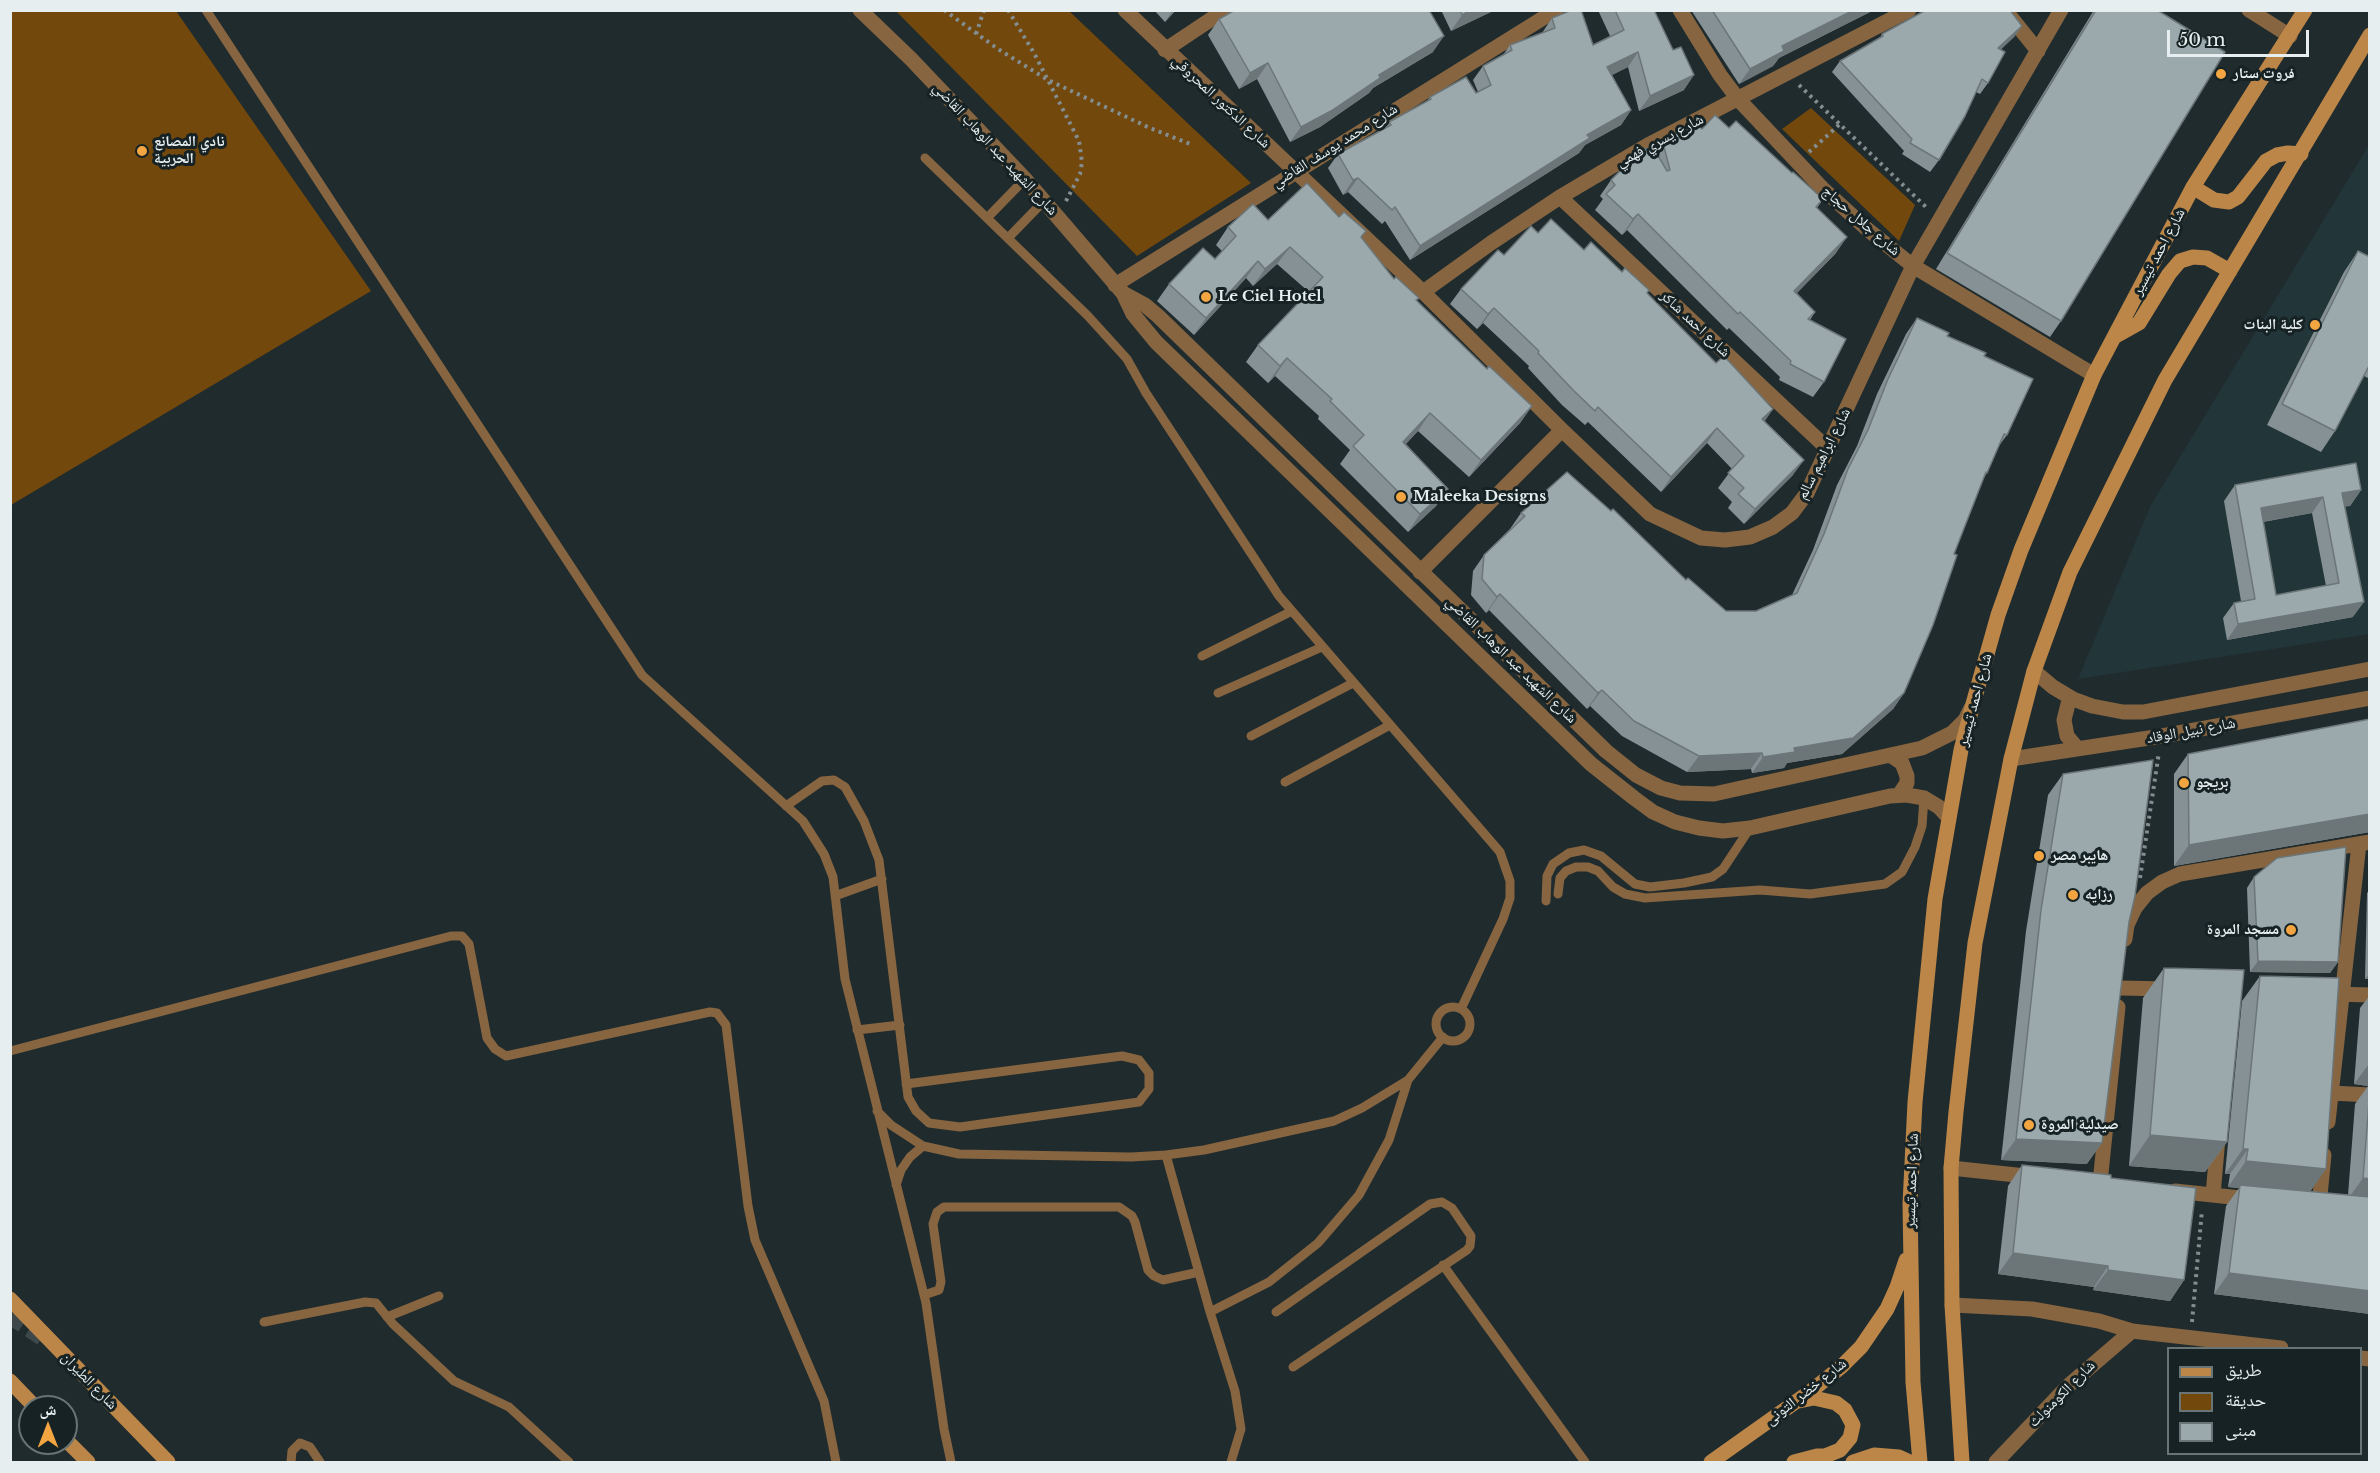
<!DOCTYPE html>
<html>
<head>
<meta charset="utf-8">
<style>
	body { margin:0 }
	#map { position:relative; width:2380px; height:1473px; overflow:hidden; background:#202b2e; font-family:"Libre Baskerville","Noto Naskh Arabic",serif }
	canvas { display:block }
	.frame { position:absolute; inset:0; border:12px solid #e6eeef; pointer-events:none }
	.legend { position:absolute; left:2167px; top:1347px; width:195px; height:108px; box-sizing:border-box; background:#162224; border:2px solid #697475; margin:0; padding:8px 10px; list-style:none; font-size:18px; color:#e6eeef }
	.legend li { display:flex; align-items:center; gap:12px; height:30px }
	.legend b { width:30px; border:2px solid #697475 }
	.north { position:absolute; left:18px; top:1395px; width:60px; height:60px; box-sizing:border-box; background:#162224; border:2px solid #697475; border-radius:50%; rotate:0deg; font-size:16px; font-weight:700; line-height:24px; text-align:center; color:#e6eeef }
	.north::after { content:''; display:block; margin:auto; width:21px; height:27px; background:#f3a542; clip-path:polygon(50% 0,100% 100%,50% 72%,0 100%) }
	.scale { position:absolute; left:2167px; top:30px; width:142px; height:27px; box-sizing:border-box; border:3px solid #e6eeef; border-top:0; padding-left:8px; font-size:18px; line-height:21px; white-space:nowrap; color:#e6eeef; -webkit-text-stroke:4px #162224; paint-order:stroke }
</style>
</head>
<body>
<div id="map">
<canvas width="2380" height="1473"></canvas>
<div class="frame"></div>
<ul class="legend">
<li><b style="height:8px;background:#bb8648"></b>طريق</li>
<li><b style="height:16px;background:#72480c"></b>حديقة</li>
<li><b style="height:16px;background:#9ba9ac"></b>مبنى</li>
</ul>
<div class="north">ش</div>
<div class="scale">50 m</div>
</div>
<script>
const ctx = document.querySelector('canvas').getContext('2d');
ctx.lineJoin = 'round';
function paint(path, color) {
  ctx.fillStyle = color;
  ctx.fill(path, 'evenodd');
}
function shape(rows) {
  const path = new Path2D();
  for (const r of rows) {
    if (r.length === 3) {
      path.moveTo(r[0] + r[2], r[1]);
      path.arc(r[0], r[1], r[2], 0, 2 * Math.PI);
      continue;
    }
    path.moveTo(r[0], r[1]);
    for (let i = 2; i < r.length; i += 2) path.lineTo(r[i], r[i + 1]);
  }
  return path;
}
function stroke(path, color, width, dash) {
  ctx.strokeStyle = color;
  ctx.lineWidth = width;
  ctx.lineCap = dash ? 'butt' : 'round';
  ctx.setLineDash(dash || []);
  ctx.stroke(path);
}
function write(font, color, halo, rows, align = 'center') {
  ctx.font = font + ' "Libre Baskerville","Noto Naskh Arabic",serif';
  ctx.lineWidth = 6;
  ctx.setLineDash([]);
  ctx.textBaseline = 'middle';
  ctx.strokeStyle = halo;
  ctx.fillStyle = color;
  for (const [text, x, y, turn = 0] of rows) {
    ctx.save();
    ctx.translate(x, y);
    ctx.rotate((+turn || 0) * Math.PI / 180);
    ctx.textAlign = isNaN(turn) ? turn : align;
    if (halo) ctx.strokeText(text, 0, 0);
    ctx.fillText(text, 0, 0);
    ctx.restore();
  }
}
const built = shape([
	[2369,145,2369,634,2078,679,2151,505]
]);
const green = shape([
	[10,11,176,11,371,291,11,505],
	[896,11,1069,11,1251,183,1137,256],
	[1811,108,1915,205,1899,241,1782,129]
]);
const secondaryTunnel = shape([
	[10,1317,47,1342]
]);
const path = shape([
	[944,10,998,49,1048,80,1150,128,1190,144],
	[1008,10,1034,53,1079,141,1082,162,1080,174,1065,203],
	[976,34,984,10],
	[1799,85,1927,208],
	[1809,152,1840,124],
	[2140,878,2159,752],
	[2192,1322,2202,1210]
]);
const service = shape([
	[206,10,642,675,803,821,824,854,833,877,845,979,926,1303,944,1429,951,1462],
	[925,158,1088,316,1127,359,1146,393,1279,596,1500,852,1510,881,1510,898,1503,919,1461,1009],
	[987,218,1025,179],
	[1008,238,1044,201],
	[1202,656,1292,611],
	[1218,693,1322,647],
	[1251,736,1353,683],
	[1285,782,1390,725],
	[786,806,822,781,834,780,845,787,864,821,879,860,908,1097,916,1111,929,1123,960,1127,1139,1102,1149,1089,1149,1073,1139,1060,1122,1056,906,1084],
	[1558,894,1560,878,1566,871,1576,867,1588,867,1598,871,1613,887,1625,894,1645,898,1760,890,1810,894,1885,884,1902,872,1915,847,1922,826,1924,798],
	[835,896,882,879],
	[1546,901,1547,876,1553,864,1569,853,1584,850,1601,856,1635,884,1650,887,1684,883,1712,877,1723,869,1750,828],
	[1453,1024,17],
	[857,1030,900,1025],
	[10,1051,451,936,462,936,469,944,487,1038,495,1049,506,1056,710,1012,717,1013,726,1025,748,1206,755,1240,824,1401,836,1462],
	[877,1111,891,1125,923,1146,959,1154,1131,1157,1166,1155,1204,1150,1334,1121,1362,1108,1408,1080,1443,1037],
	[1166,1155,1210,1312,1235,1391,1241,1429,1231,1462],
	[896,1185,901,1170,910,1157,923,1146],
	[1443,1265,1585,1462],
	[924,1295,939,1290,941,1282,933,1224,937,1212,944,1207,1119,1207,1132,1216,1135,1222,1148,1270,1154,1276,1163,1280,1199,1272],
	[1210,1312,1269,1282,1318,1243,1359,1195,1389,1140,1408,1080],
	[1276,1312,1430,1204,1442,1202,1452,1208,1471,1236,1470,1246,1467,1250,1293,1367],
	[387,1317,439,1296],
	[264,1322,365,1302,376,1303,393,1324,454,1381,509,1407,569,1462],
	[291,1462,292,1451,300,1443,310,1447,320,1462]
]);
const minor = shape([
	[860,10,911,59,1025,179,1123,293,1133,314,1156,342,1591,764,1634,798,1653,812,1675,822,1699,828,1723,831,1750,828,1890,796,1907,795,1924,798,1939,807,1948,817],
	[1125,10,1423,292,1562,430,1650,514,1701,538,1725,540,1750,537,1773,527,1792,513,1807,493,1913,266,2061,10],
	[1680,10,1720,75,1738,99,1822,188,1867,229,1913,266,2094,375],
	[2005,10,2038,51],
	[2249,10,2290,36],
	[1165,50,1225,10],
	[1560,197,1829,450],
	[1115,285,1556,10],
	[1423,292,1491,243,1560,197,1648,145,1909,10],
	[1123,293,1145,305,1158,316,1606,751,1636,775,1661,788,1680,793,1714,794,1922,748,1952,733,1965,720,1971,708],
	[1420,572,1562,430],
	[1890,755,1902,763,1907,776,1907,783,1899,795],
	[2125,939,2127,925,2135,908,2147,893,2162,882,2180,874,2370,842],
	[2120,988,2168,989],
	[2333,994,2370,995],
	[2331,1093,2370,1095],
	[2328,1122,2359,844],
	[1951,1168,2035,1177],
	[2100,1183,2118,1007],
	[2175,1191,2250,1199],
	[2213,1195,2218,1138],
	[2319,1206,2324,1155],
	[1952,1305,2032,1309,2099,1321,2132,1331,2281,1348],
	[2360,1358,2370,1359],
	[1996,1462,2068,1386,2132,1331]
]);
const tertiary = shape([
	[2034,671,2053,687,2073,699,2092,706,2123,712,2143,712,2370,669],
	[2073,699,2068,704,2064,720,2067,736,2078,749],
	[2011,759,2162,736,2370,698]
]);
const secondary = shape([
	[2193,187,2214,200,2229,202,2238,197,2266,161,2277,155,2288,153,2301,154],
	[2114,337,2139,323,2169,274,2180,261,2193,257,2207,258,2230,271],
	[10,1299,168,1462],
	[10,1381,35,1407],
	[66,1440,88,1462],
	[1711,1462,1811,1391,1841,1367,1861,1347,1887,1309,1897,1287,1906,1260],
	[1794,1462,1817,1456,1825,1456,1840,1450,1850,1438,1853,1425,1845,1410,1836,1403,1814,1398,1799,1401],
	[1853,1462,1874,1455,1899,1457,1910,1462],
	[1920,1462,1913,1382,1910,1204,1915,1102,1935,899,1961,750,1973,704,1998,615,2021,550,2094,375,2193,187,2305,10],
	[1962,1462,1952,1305,1951,1168,1956,1112,1975,943,2011,759,2034,671,2070,572,2165,380,2370,35]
]);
const wall = shape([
	[1154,10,1176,10,1165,22],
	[1441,10,1495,10,1451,31],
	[1598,10,1654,10,1684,90,1639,111,1628,67,1612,75,1631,110,1621,125,1585,145,1579,153,1410,260,1385,221,1382,224,1348,192,1343,195,1328,168,1338,154,1384,129,1389,122,1426,102,1430,97,1476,93,1478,92,1473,80,1483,66,1503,55,1510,45,1542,33,1552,18,1593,45,1610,36],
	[1691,10,1874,10,1779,58,1773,66,1739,84],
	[2094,10,2157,10,2061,321,2050,337,1936,269],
	[1219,19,1433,52,1373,88,1369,93,1320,127,1290,142,1257,79,1239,89,1208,35],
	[2022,26,2014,37,2000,50,1988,83,1980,94,1976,92,1939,160,1930,172,1902,154,1904,151,1832,72,1840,61,1880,38,1882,34],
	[1729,128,1792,173,1823,199,1817,208,1836,253,1797,293,1815,312,1810,320,1824,382,1813,397,1779,380,1780,377,1729,328,1727,330,1627,230,1622,235,1595,210,1603,199,1600,196,1611,180,1658,155,1664,147,1702,129],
	[1339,217,1366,231,1361,238,1394,279,1419,298,1417,301,1487,369,1532,406,1520,423,1469,477,1418,431,1406,444,1448,489,1436,506,1408,532,1340,464,1350,450,1318,419,1319,416,1275,376,1268,383,1246,362,1258,345,1309,292,1277,264,1253,286,1246,278,1194,335,1157,301,1169,284,1215,259,1222,251,1216,245,1228,227,1268,220],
	[1538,233,1584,250,1622,272,1647,293,1765,421,1793,475,1744,524,1728,508,1732,502,1718,488,1732,469,1707,443,1661,492,1588,422,1585,425,1562,405,1528,368,1529,366,1483,323,1477,329,1450,304,1461,289,1504,255],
	[2358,251,2370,257,2370,379,2364,376,2335,431,2321,452,2267,425,2344,272],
	[1917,318,1947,336,1984,356,2007,435,1998,447,1987,473,1983,479,1954,554,1904,693,1893,709,1842,754,1787,763,1784,768,1752,773,1751,769,1687,772,1622,736,1590,706,1587,709,1489,610,1486,613,1471,595,1473,571,1484,555,1510,529,1521,513,1686,580,1726,611,1756,611,1792,595,1813,550,1837,485,1857,446,1877,394,1906,334],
	[2235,485,2361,490,2350,506,2345,506,2353,617,2227,640,2223,618,2234,603,2241,601,2224,501],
	[2312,513,2326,586,2276,595,2263,522],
	[2370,719,2370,832,2174,866,2174,774,2188,754],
	[2063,774,2129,922,2087,1164,2001,1160,2026,931,2048,795],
	[2254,877,2338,962,2330,973,2250,972,2247,888],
	[2370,889,2370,979,2365,979,2367,893],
	[2164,968,2227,1142,2205,1172,2129,1166,2143,998],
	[2260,976,2310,1192,2348,1195,2355,1104,2368,1086,2354,1084,2360,1008,2370,995,2370,1314,2214,1294,2226,1206,2239,1188,2228,1187,2230,1174,2225,1174,2242,1001],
	[2022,1165,2111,1178,2184,1280,2170,1301,2093,1290,2094,1287,1998,1274,2008,1186]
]);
const shadedWall = shape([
	[1173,10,1176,10,1165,22],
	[1471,10,1495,10,1451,31,1462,15],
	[1854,10,1874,10,1779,58,1773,66,1739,84,1750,69,1782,46],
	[2022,26,2014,37,1990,60,1998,48],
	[1444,36,1433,52,1373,88,1369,93,1320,127,1290,142,1301,127,1379,75],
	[1638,52,1628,67,1597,82,1607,67],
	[1268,63,1257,79,1239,89,1250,73],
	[1694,75,1684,90,1639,111,1650,96],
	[1631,110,1621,125,1585,145,1579,153,1410,260,1420,246,1587,135],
	[1358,178,1348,192,1343,195,1353,180],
	[1638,214,1627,230,1622,235,1633,219],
	[1847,237,1836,253,1783,307,1794,291],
	[1290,247,1277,264,1253,286,1265,269],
	[1258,261,1246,278,1194,335,1206,318],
	[1494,308,1483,323,1477,329,1488,314],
	[1287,358,1275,376,1268,383,1280,366],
	[1532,406,1520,423,1469,477,1481,460],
	[1773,409,1763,424,1762,419],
	[1430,413,1418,431,1391,459,1403,442],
	[1717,428,1707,443,1661,492,1671,477],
	[1804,460,1793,475,1744,524,1755,509],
	[1448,489,1436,506,1408,532,1420,514],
	[2361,490,2350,506,2331,509,2342,493],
	[2323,497,2312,513,2250,524,2261,508],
	[1500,594,1489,610,1486,613,1497,597],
	[2364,602,2353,617,2227,640,2238,624],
	[1602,690,1590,706,1587,709,1598,693],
	[1904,693,1893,709,1842,754,1787,763,1784,768,1752,773,1763,757,1794,748],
	[1762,753,1751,769,1687,772,1699,756],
	[2370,814,2370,832,2174,866,2189,845],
	[2258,961,2338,962,2330,973,2250,972],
	[2370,973,2370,979,2365,979],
	[2369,1064,2370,1084,2368,1086,2354,1084],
	[2150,1135,2227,1142,2205,1172,2129,1166],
	[2016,1139,2102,1143,2087,1164,2001,1160],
	[2243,1149,2248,1149,2230,1174,2225,1174],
	[2246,1161,2326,1169,2308,1195,2240,1185,2239,1188,2228,1187],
	[2363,1178,2370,1179,2370,1202,2348,1199],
	[2013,1253,2108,1266,2094,1287,1998,1274],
	[2108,1270,2184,1280,2170,1301,2093,1290],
	[2229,1273,2370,1291,2370,1314,2214,1294]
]);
const building = shape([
	[1235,10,1429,10,1444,36,1379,75,1380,78,1331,111,1301,127,1268,63,1250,73,1219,19,1235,10],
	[1460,10,1471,10,1462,15,1460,10],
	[1572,10,1581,10,1593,45,1624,30,1615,10,1654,10,1673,50,1681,47,1694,75,1650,96,1638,52,1607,67,1631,110,1587,135,1590,138,1420,246,1395,207,1392,210,1358,178,1353,180,1338,154,1391,125,1389,122,1431,99,1430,97,1466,77,1476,93,1491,85,1483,66,1512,50,1510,45,1555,28,1552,18,1572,10],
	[1712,10,1854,10,1782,46,1784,51,1750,69,1712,10],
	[1926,10,2010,10,2022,26,1998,48,2005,52,1988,83,1982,79,1965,116,1939,160,1910,143,1912,139,1840,61,1883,36,1882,34,1926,10],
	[2096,10,2157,10,2225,52,2061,321,1947,253,2096,10],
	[1715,115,1729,128,1736,121,1792,173,1793,172,1823,199,1816,207,1847,237,1794,291,1815,312,1808,319,1846,339,1824,382,1790,364,1791,361,1740,312,1738,314,1638,214,1633,219,1606,194,1615,185,1611,180,1637,154,1647,148,1655,156,1657,154,1667,171,1670,170,1664,147,1680,129,1694,122,1702,129,1715,115],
	[1307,183,1339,217,1344,212,1366,231,1361,237,1394,279,1396,277,1419,298,1416,300,1487,369,1489,366,1532,406,1481,460,1430,413,1403,442,1448,489,1420,514,1353,446,1364,435,1330,401,1332,399,1287,358,1280,366,1258,345,1323,277,1290,247,1265,269,1258,261,1206,318,1169,284,1203,248,1215,259,1236,236,1228,227,1253,204,1268,220,1307,183],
	[1551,219,1584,250,1591,242,1622,272,1625,268,1649,290,1647,293,1716,363,1724,356,1773,409,1762,419,1804,460,1755,509,1738,494,1744,488,1728,473,1744,456,1717,428,1671,477,1598,407,1595,411,1573,390,1538,353,1539,351,1494,308,1488,314,1461,289,1498,250,1504,255,1531,226,1538,233,1551,219],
	[2358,251,2370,257,2370,364,2335,431,2282,404,2358,251],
	[1917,318,1949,333,1947,336,1986,353,1984,356,2033,379,2007,435,2004,434,1987,473,1986,472,1954,554,1957,555,1933,625,1904,693,1853,738,1794,748,1795,752,1763,757,1762,753,1699,756,1634,721,1602,690,1598,693,1500,594,1497,597,1482,579,1484,555,1525,516,1521,513,1567,472,1611,511,1613,509,1686,580,1688,578,1726,611,1756,611,1797,593,1824,534,1848,469,1868,430,1888,379,1917,318],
	[2356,463,2361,490,2342,493,2364,602,2238,624,2234,603,2255,599,2235,485,2356,463],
	[2323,497,2339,583,2276,595,2261,508,2323,497],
	[2370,719,2370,814,2189,845,2188,754,2370,719],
	[2153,760,2135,896,2129,922,2102,1143,2016,1139,2041,910,2063,774,2153,760],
	[2346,847,2338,962,2258,961,2254,877,2277,858,2346,847],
	[2164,968,2244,970,2227,1142,2150,1135,2164,968],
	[2260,976,2339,978,2326,1169,2246,1161,2248,1149,2243,1149,2260,976],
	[2370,1090,2370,1179,2363,1178,2370,1090],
	[2022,1165,2111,1175,2111,1178,2196,1188,2184,1280,2108,1270,2108,1266,2013,1253,2022,1165],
	[2240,1185,2370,1197,2370,1291,2229,1273,2240,1185]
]);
const markers = [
	[2221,74,6,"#f3a542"],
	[142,151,6,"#f3a542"],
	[1206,297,6,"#f3a542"],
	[2315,325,6,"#f3a542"],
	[1401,497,6,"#f3a542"],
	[2184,783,6,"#f3a542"],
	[2039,856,6,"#f3a542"],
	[2073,895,6,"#f3a542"],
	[2291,930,6,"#f3a542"],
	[2029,1125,6,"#f3a542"]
];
const poiNames = [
	["فروت ستار",2233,74],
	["نادي المصانع",154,142],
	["الحربية",154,159],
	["Le Ciel Hotel",1218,297],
	["كلية البنات",2303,325,"right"],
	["Maleeka Designs",1413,497],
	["بريجو",2196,783],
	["هايبر مصر",2051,856],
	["رزايه",2085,895],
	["مسجد المروة",2279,930,"right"],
	["صيدلية المروة",2041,1125]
];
const streetNames = [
	["شارع الدكتور المحروقي",1221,102,43],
	["شارع يسري فهمي",1660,141,-28],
	["شارع محمد يوسف القاضي",1335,146,-32],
	["شارع الشهيد عبد الوهاب القاضي",995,149,47],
	["شارع جلال حجاج",1861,221,41],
	["شارع احمد تيسير",2159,252,-62],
	["شارع احمد شاكر",1695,324,43],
	["شارع ابراهيم سالم",1824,454,-63],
	["شارع الشهيد عبد الوهاب القاضي",1511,660,44],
	["شارع احمد تيسير",1975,700,-75],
	["شارع نبيل الوقاد",2191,731,-10],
	["شارع احمد تيسير",1912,1181,-88],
	["شارع الطيران",89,1381,46],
	["شارع خضر التونى",1806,1392,-38],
	["شارع الكومنولث",2062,1394,-45]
];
paint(built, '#22363a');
paint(green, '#72480c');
stroke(secondaryTunnel, '#3e484b', 15, [15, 8]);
stroke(path, '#848d8f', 4, [3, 4.5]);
stroke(service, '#866540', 9);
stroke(minor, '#866540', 15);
stroke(tertiary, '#866540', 15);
stroke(secondary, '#bb8648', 15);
paint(wall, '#859194');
paint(shadedWall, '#6c7678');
paint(building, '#9ba9ac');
stroke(building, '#6c7678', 1.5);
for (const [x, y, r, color] of markers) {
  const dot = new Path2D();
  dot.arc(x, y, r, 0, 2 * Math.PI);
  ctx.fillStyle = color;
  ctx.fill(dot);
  stroke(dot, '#162224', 2);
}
write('bold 15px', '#e6eeef', '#162224', poiNames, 'left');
write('15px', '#e6eeef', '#162224', streetNames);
</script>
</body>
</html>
